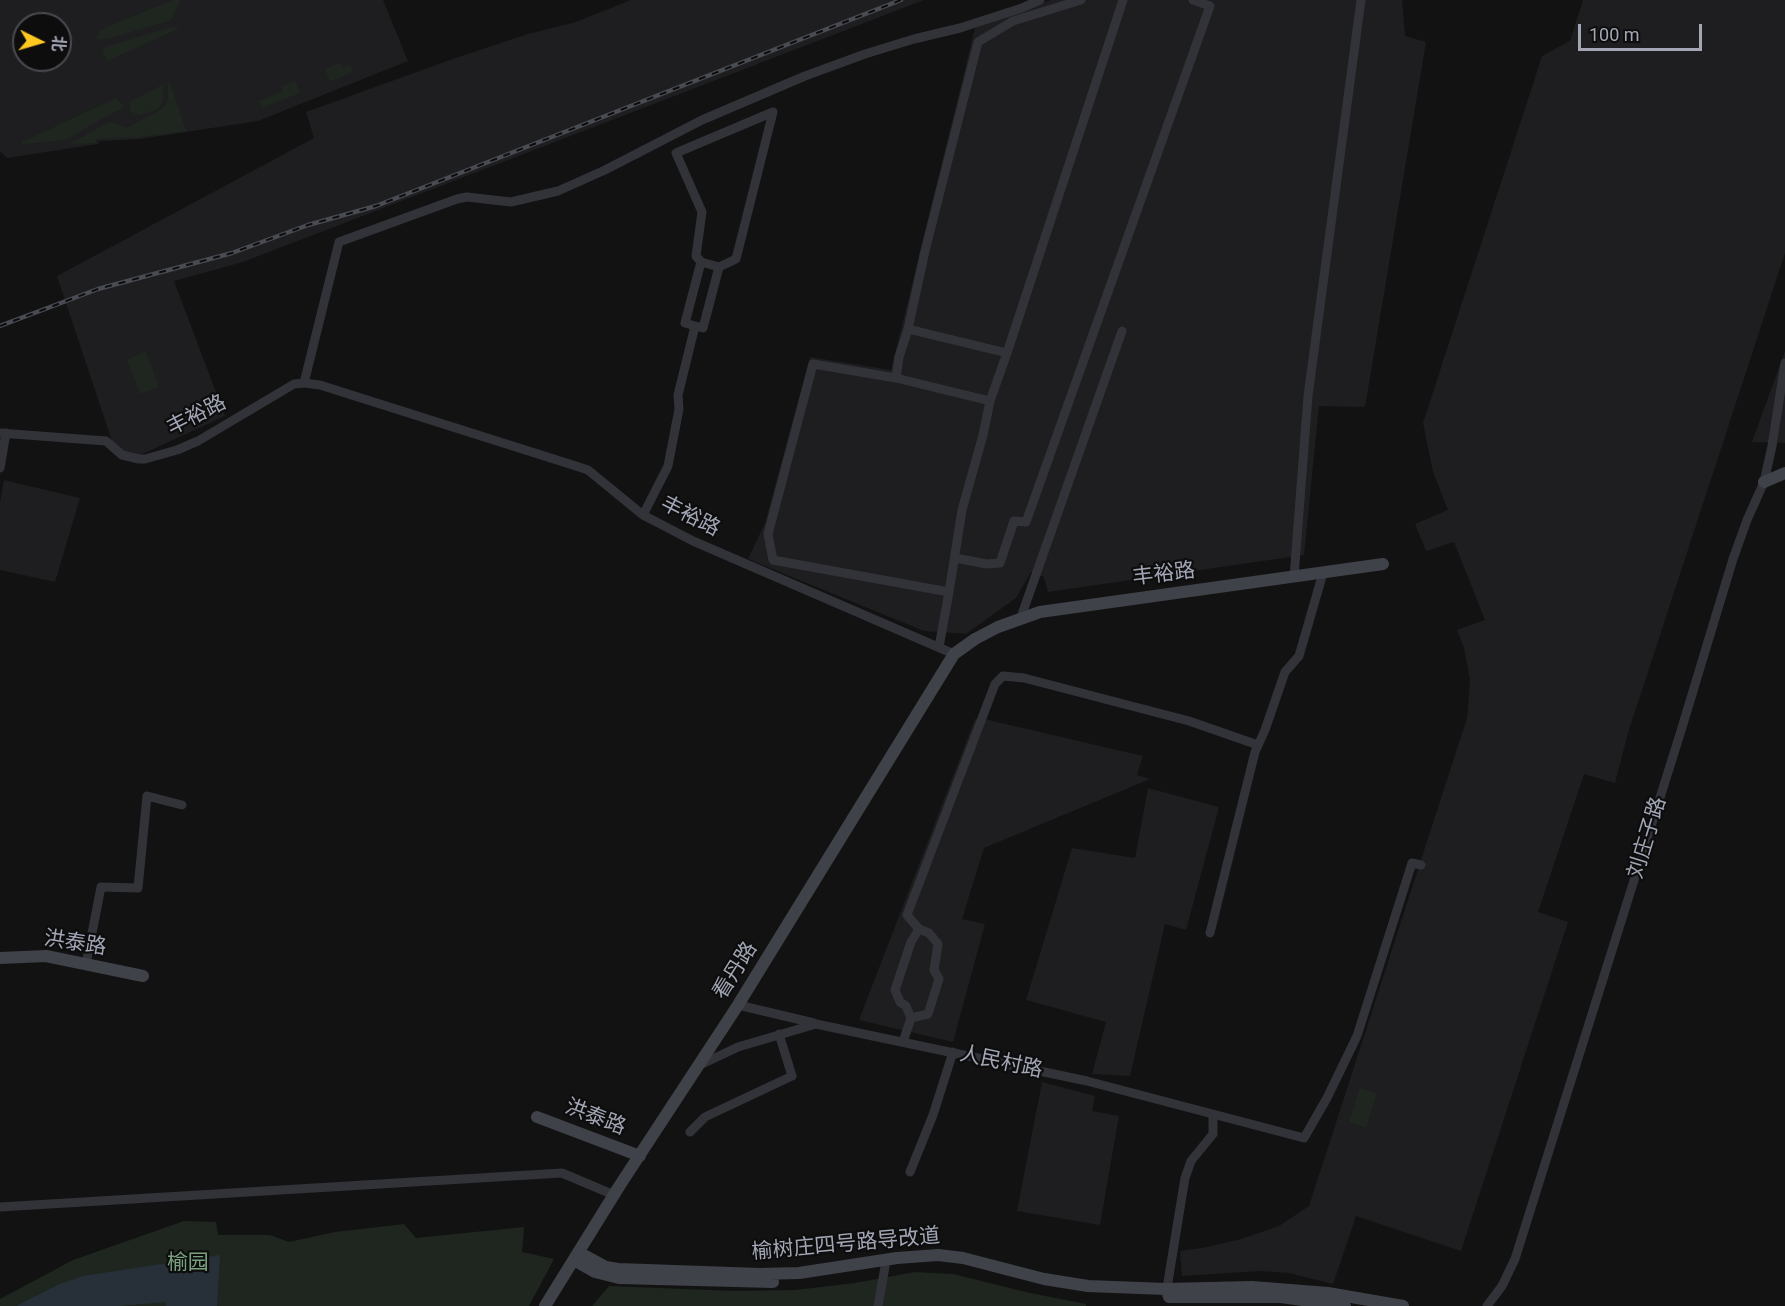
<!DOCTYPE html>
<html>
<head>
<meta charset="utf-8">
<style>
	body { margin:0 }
	#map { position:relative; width:1785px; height:1306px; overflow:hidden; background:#121213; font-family:Roboto,"Noto Sans SC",sans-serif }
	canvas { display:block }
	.north { position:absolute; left:12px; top:12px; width:60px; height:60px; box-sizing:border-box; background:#0d0d0e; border:2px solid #494a51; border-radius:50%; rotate:95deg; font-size:16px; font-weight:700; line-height:24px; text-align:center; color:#a2a6b5 }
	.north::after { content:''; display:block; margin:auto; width:21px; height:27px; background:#fec820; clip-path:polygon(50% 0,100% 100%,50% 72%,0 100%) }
	.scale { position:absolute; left:1578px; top:24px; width:124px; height:27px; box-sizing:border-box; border:3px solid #a2a6b5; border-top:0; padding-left:8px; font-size:18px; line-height:21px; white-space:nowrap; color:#a2a6b5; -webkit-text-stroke:4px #0d0d0e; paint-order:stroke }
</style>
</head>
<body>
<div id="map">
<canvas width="1785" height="1306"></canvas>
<div class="north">北</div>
<div class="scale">100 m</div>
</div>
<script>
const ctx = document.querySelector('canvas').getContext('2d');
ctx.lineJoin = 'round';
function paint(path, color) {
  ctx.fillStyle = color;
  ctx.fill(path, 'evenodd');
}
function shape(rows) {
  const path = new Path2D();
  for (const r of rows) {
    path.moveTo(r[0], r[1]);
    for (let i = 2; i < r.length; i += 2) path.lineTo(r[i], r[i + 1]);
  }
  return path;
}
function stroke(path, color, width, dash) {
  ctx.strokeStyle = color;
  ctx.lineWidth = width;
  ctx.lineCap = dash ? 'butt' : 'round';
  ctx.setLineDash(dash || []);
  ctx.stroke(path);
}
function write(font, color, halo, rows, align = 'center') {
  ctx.font = font + ' Roboto,"Noto Sans SC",sans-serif';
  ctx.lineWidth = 4.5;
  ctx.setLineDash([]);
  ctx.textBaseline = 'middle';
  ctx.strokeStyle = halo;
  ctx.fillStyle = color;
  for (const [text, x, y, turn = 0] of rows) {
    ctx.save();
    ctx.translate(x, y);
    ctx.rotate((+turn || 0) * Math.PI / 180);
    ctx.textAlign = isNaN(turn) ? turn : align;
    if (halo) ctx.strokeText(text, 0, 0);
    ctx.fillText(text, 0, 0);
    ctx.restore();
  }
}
const built = shape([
	[0,0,383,0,408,61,258,121,140,139,99,141,98,144,7,158,0,151],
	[24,24,60,24,60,60,24,60],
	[631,0,924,0,243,262,174,281,225,416,136,457,114,447,57,276,314,138,306,112,447,61,528,34,576,22],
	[1051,0,1402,0,1405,36,1426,42,1365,407,1319,406,1304,555,1048,592,1044,577,1031,572,1016,598,966,634,924,631,748,559,765,523,810,357,891,370,975,28],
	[1583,0,1785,0,1785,253,1628,733,1615,783,1584,774,1538,912,1568,922,1461,1251,1356,1216,1333,1284,1289,1273,1260,1271,1182,1276,1180,1251,1202,1248,1241,1239,1279,1226,1309,1206,1467,718,1470,680,1464,648,1457,630,1485,620,1454,542,1426,551,1415,524,1448,510,1433,472,1423,423,1542,56,1570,41],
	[1785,351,1785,443,1752,442],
	[4,480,80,498,55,582,0,570,0,502],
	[975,719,984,719,1143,756,1137,775,1150,779,984,848,962,919,985,924,953,1042,859,1020],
	[1148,788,1219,807,1186,930,1165,924,1130,1076,1092,1074,1106,1022,1026,1000,1072,848,1135,858],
	[1042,1082,1095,1096,1092,1111,1119,1116,1100,1225,1017,1211]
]);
const green = shape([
	[173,0,180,0,173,17,169,21,115,37,99,40,96,38,100,31,107,27],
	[172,27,180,28,107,61,102,50,108,46],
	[340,63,342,68,350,65,353,72,330,82,325,69],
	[295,81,300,93,262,108,259,101,283,91,282,86],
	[168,83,170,83,186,131,139,137,96,139,96,143,69,144,105,124,111,122,126,128,164,108,168,99],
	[164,84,162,104,157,109,139,115,131,112,129,102],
	[116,98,123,105,122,111,118,110,65,140,22,144,22,142],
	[146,352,159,387,140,394,127,359],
	[1360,1088,1377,1093,1366,1128,1349,1122],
	[184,1221,216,1222,218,1235,270,1235,289,1242,335,1232,404,1224,416,1238,524,1227,522,1252,554,1259,529,1306,0,1306,0,1299,73,1260],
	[915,1272,953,1274,1030,1293,1086,1304,1086,1306,592,1306,609,1286,735,1291,795,1290,855,1283]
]);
const water = shape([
	[220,1255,217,1306,166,1306,166,1302,119,1306,16,1306,60,1284,83,1276]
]);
const street = shape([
	[701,262,696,256,702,212,676,153,773,112,736,259,719,267],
	[908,329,1007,353,990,401],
	[1007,353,1123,0],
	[896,378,899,357,908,329,925,251,978,42,1013,21,1081,0],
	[304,383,339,242,457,199,467,197,511,202,558,191,605,170,702,120,805,76,865,54,914,39,960,28,1022,8,1040,0],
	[0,433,106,441,122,455,139,459,145,459,177,450,198,441,294,384,304,383,320,385,579,467,588,470,643,515,693,541,954,654],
	[0,468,6,433],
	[643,515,668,466,679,409,678,395,695,326,703,328,719,267,701,262,685,323,695,326],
	[955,558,987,564,1000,563,1014,521,1026,522,1210,6,1193,0],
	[1294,577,1308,396,1361,0],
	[1021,617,1122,331],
	[939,647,949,592,962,510,983,435,990,401,896,378,813,364,768,534,773,560,949,592],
	[1210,933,1255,752,1265,730,1285,672,1299,656,1323,573],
	[86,964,101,887,138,888,147,796,182,805],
	[738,1005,814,1023],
	[911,1018,928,1014,939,979,934,970,938,944,929,933,919,929],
	[903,1042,911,1018,906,1006,900,1002,895,990,911,942,919,929,907,915,995,684,1003,676,1024,678,1189,721,1258,745],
	[700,1065,738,1047,816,1024,1087,1081,1304,1138,1327,1098,1357,1036,1412,863,1421,865],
	[690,1132,705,1117,792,1076,779,1034],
	[910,1172,933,1115,953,1052],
	[0,1207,562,1173,614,1195],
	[1166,1294,1185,1178,1191,1161,1213,1134,1213,1115],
	[878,1306,885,1267],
	[1487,1306,1502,1286,1515,1259,1680,734,1733,559,1747,520,1764,482,1772,446,1785,363]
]);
const secondary = shape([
	[1764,482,1785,473],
	[0,958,46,956,143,976],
	[537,1117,640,1156],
	[580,1253,606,1267,618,1269,760,1274,799,1273,897,1258,938,1255,963,1258,1044,1279,1088,1286,1166,1289,1252,1287,1328,1293,1403,1306],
	[574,1260,595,1272,619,1278,773,1282],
	[1169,1297,1281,1297,1345,1306],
	[545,1306,620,1185,738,1005,954,654,975,639,998,627,1040,612,1383,564]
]);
const rail = shape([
	[0,326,98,289,232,253,308,225,376,206,901,0]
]);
const streetNames = [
	["丰裕路",197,416,-27],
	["丰裕路",690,517,27],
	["丰裕路",1164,575,-7],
	["刘庄子路",1648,838,-73],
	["洪泰路",75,944,9],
	["看丹路",736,971,-58],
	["人民村路",1001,1063,12],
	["洪泰路",595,1118,21],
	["榆树庄四号路导改道",846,1245,-5]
];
const parkNames = [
	["榆园",188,1264]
];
paint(built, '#1e1e20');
paint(green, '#1e261f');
paint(water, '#272f38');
stroke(street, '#323339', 9);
stroke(secondary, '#404249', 12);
stroke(rail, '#494b52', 4.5);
stroke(rail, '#0d0d0e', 2, [7]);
write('21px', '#a2a6b5', '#0d0d0e', streetNames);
write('21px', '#78a27e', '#0d0d0e', parkNames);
</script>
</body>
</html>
